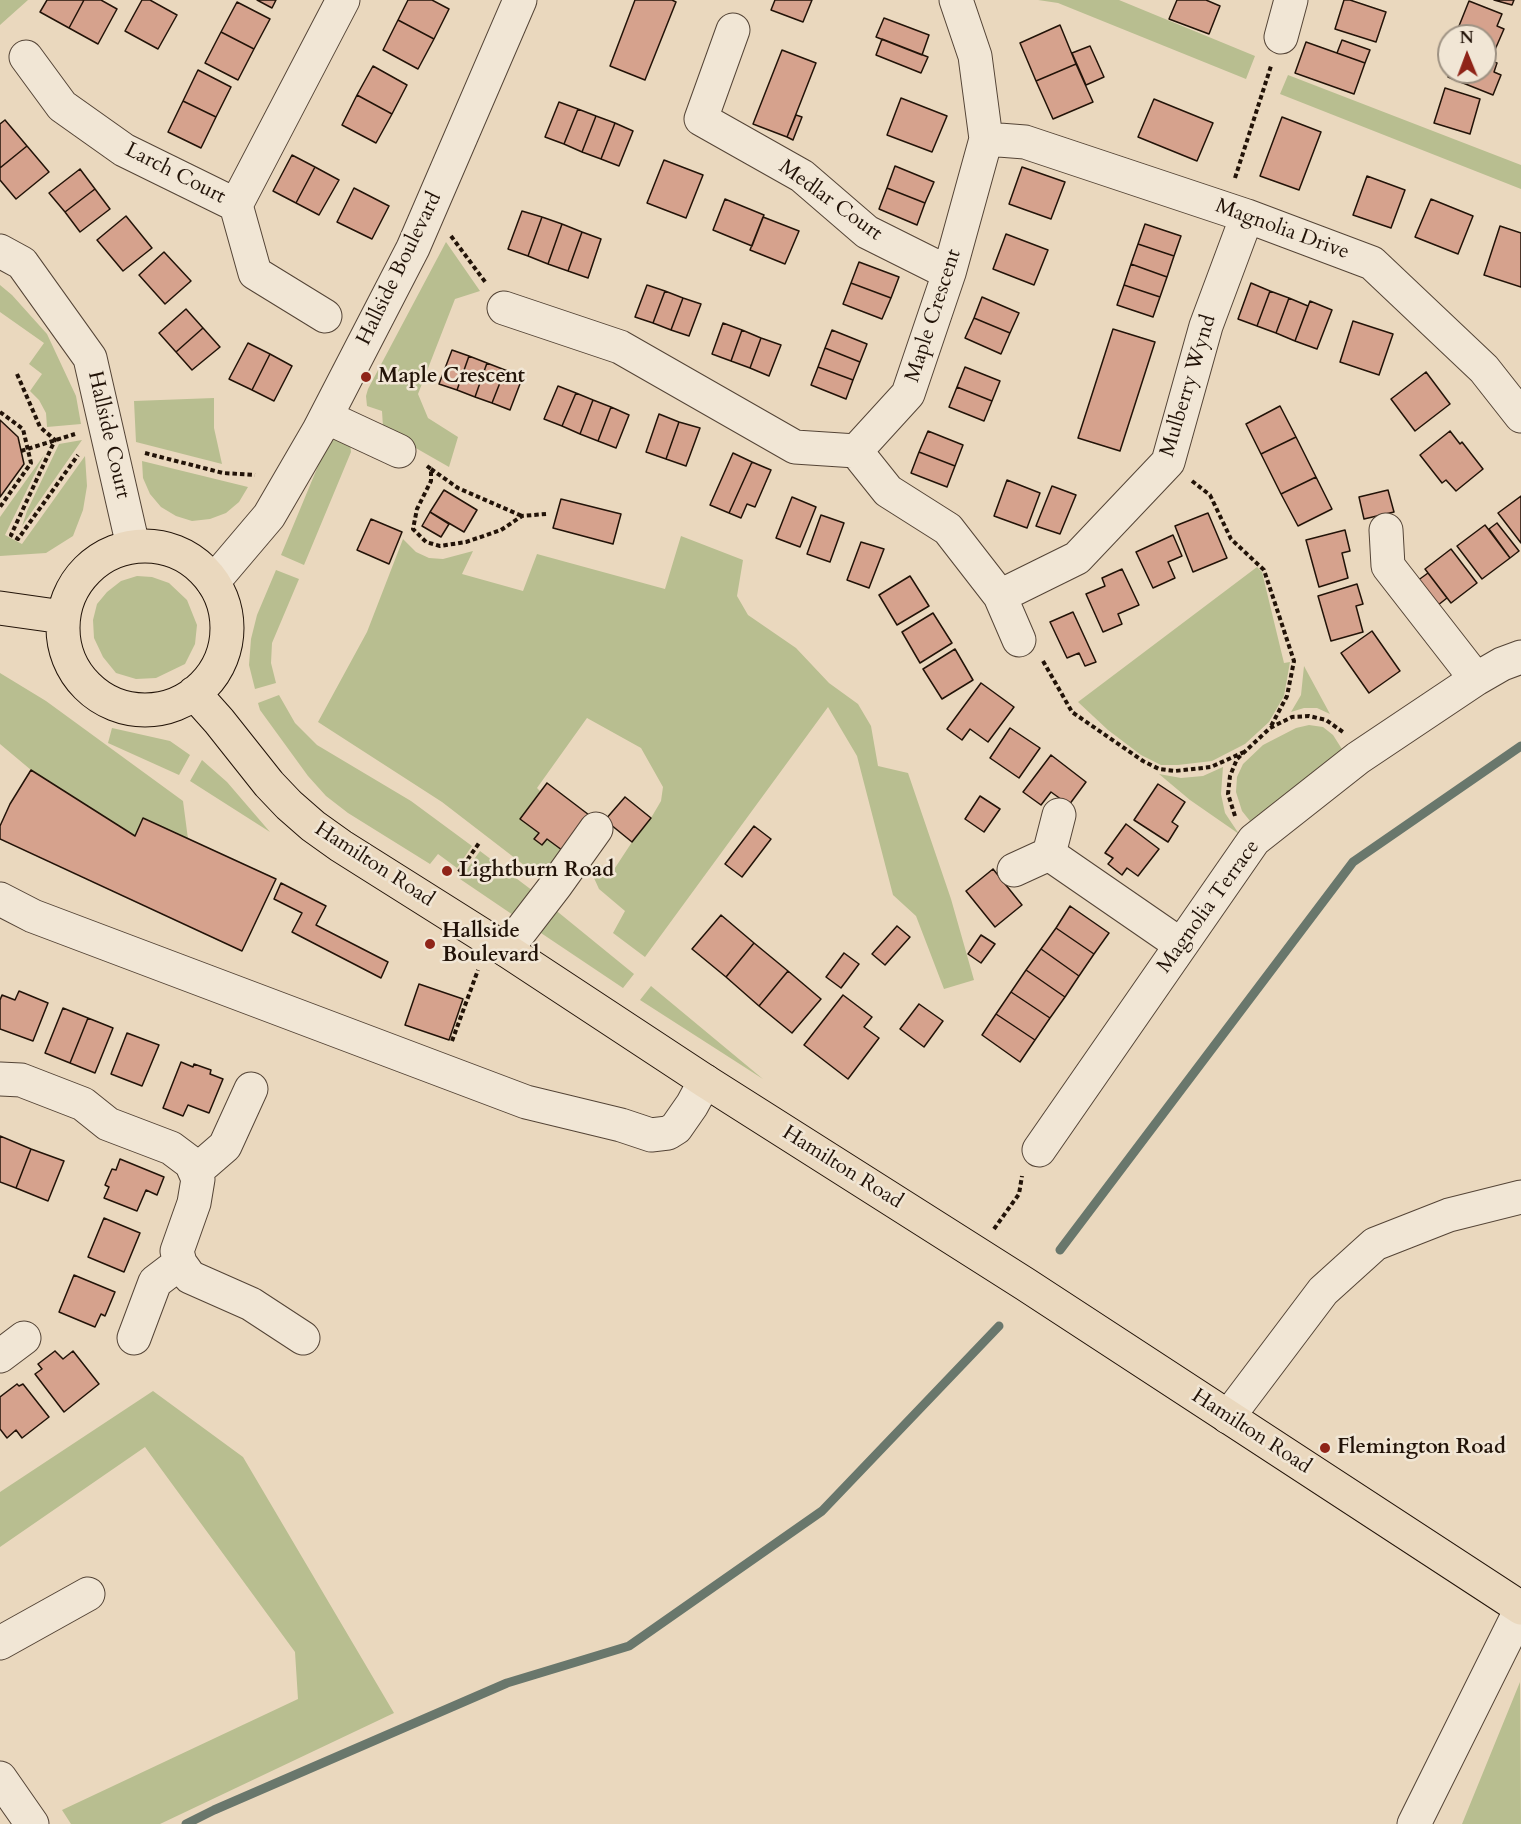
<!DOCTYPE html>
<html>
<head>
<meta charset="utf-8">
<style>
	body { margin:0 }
	#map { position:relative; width:1521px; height:1824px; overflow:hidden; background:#ead8be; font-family:Cardo,serif }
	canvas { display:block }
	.north { position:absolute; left:1437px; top:24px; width:60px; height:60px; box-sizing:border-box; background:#f1e6d5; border:2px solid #9e9283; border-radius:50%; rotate:359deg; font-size:16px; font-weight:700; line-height:24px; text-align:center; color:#221308 }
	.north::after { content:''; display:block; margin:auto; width:21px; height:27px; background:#8f2418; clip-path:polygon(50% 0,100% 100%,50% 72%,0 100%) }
</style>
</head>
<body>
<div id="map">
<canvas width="1521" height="1824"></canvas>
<div class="north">N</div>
</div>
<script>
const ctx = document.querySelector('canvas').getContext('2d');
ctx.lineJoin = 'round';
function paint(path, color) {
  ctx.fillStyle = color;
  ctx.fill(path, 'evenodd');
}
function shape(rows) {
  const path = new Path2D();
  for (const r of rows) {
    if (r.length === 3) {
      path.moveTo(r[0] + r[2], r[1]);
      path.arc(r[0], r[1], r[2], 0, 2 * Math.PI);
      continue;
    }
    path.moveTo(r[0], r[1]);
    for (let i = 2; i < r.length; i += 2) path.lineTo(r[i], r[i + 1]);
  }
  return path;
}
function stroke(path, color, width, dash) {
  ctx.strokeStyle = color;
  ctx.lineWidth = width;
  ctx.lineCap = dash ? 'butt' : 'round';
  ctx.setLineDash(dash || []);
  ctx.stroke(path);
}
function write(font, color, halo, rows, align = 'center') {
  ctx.font = font + ' Cardo,serif';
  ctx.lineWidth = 5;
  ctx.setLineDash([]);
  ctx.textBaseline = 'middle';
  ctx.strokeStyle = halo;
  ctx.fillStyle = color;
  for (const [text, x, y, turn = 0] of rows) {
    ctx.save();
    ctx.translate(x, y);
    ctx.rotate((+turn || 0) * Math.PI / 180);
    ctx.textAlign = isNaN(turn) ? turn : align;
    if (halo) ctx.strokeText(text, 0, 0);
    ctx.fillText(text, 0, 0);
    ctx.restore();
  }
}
const green = shape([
	[0,0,28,0,0,25],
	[1038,0,1119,0,1255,56,1246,79,1058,3],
	[1288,75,1521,165,1521,189,1280,94],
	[446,242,480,291,455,299,418,394,428,418,458,437,449,467,407,443,383,427,382,411,367,406,366,396,368,389],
	[0,285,12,295,47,334,76,396,81,424,47,427,46,413,39,400,30,391,42,374,29,364,44,343,0,312],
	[214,398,214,428,222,464,136,442,134,401],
	[335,439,350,443,351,452,304,565,281,555,328,442],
	[82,440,22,526,27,511,59,444],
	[44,455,5,535,22,544,85,456,87,486,83,510,73,536,46,553,0,556,0,517],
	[142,461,248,487,239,502,226,513,210,519,192,521,176,516,161,507,150,494,143,478],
	[681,536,743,560,737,596,748,615,796,648,829,683,858,704,871,726,878,766,908,773,951,899,974,980,944,989,916,916,893,895,857,756,828,707,645,957,613,933,625,911,599,889,594,878,597,863,613,871,632,842,651,818,661,801,663,787,641,748,587,718,537,788,540,791,520,819,539,833,534,839,542,845,547,839,566,853,546,882,442,802,318,722,367,632,403,539,416,552,429,558,443,559,473,551,462,574,523,591,537,554,665,589],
	[1257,567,1262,572,1284,663,1290,662,1284,696,1269,722,1245,744,1212,761,1178,765,1161,765,1141,755,1108,730,1078,702],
	[276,570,299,579,272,643,271,663,276,683,255,689,249,665,251,639,257,615],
	[137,576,152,577,169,583,187,600,197,625,195,644,185,664,156,678,136,679,116,673,103,657,94,638,93,620,97,604,107,592,121,581],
	[1304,666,1330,714,1317,708,1304,708,1291,712,1301,695],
	[0,673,46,701,183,801,188,839,143,819,135,836,31,770,0,744],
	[279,695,295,723,317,745,411,801,472,846,457,868,438,854,430,864,348,813,326,796,308,776,260,710,258,703],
	[1309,725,1323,727,1333,735,1347,757,1254,826,1242,811,1236,792,1237,777,1243,764,1263,745,1296,728],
	[112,728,170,741,190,755,179,775,108,743],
	[202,760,227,782,270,832,190,781],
	[1223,767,1221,794,1225,813,1239,834,1190,800,1159,774,1181,778,1203,776],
	[480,851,537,894,516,917,460,879],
	[553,908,634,974,623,988,535,929],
	[651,986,763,1079,640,1000],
	[153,1391,243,1457,394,1713,160,1824,71,1824,62,1810,298,1699,295,1652,145,1447,0,1547,0,1492],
	[1520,1682,1521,1824,1462,1824]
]);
const stream = shape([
	[1060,1250,1353,862,1521,746],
	[186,1824,214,1810,507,1683,629,1646,822,1511,999,1326]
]);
const building = shape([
	[47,0,84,0,69,28,40,12,47,0],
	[84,0,101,0,117,9,98,44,69,28,84,0],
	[142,0,150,0,177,15,158,49,125,31,142,0],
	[257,0,276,0,272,8,257,0],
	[408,0,432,0,449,9,434,39,398,20,408,0],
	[635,0,672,0,676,2,645,80,610,66,635,0],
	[775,0,812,0,803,22,771,10,775,0],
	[1177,0,1206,0,1220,6,1209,34,1169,19,1177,0],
	[1344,0,1350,0,1386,12,1376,42,1335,29,1344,0],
	[1494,0,1514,0,1512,5,1494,0],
	[1469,1,1502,14,1497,26,1504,29,1494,52,1485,49,1485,36,1455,36,1469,1],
	[237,2,270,19,254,49,221,32,237,2],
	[884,18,929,35,922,55,876,37,884,18],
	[398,20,434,39,418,69,383,50,398,20],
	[1060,25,1076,64,1036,81,1020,43,1060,25],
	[221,32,254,49,238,80,205,63,221,32],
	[882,39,928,57,921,73,876,55,882,39],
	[1342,40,1370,50,1365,63,1337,53,1342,40],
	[1306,42,1365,63,1354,94,1295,73,1306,42],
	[1090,46,1104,77,1086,85,1072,53,1090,46],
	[782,50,816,63,787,137,753,124,782,50],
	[1485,59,1497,63,1494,72,1501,75,1493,95,1448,77,1451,72,1485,72,1485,59],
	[1076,64,1093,102,1053,119,1036,81,1076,64],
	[373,66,407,85,392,114,357,95,373,66],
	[198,70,231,87,216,117,183,101,198,70],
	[1445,88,1480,99,1470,134,1434,123,1445,88],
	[357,95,392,114,376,143,342,125,357,95],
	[901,98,947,116,932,152,887,135,901,98],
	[1154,99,1213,123,1197,161,1138,137,1154,99],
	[183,101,216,117,201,148,168,132,183,101],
	[559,102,578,109,564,144,545,137,559,102],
	[578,109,596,116,582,152,564,144,578,109],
	[796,115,802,117,793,140,787,137,796,115],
	[596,116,615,123,601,159,582,152,596,116],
	[1282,117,1321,132,1299,190,1260,176,1282,117],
	[5,120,27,146,0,168,0,124,5,120],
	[615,123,633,131,619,166,601,159,615,123],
	[27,146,49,172,16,199,0,180,0,168,27,146],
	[292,155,315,167,296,203,273,191,292,155],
	[664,160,703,175,686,218,647,203,664,160],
	[895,166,934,182,925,203,887,188,895,166],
	[315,167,339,180,319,215,296,203,315,167],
	[1022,167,1065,182,1051,219,1009,204,1022,167],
	[80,169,95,189,65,212,49,193,80,169],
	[1367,176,1405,190,1391,228,1353,215,1367,176],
	[354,188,389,206,372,239,337,222,354,188],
	[887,188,925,203,917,225,879,209,887,188],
	[95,189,110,209,80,232,65,212,95,189],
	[725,199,764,215,752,246,713,230,725,199],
	[1431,199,1473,216,1458,254,1415,237,1431,199],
	[522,211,542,217,528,256,508,249,522,211],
	[126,216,152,248,123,271,97,240,126,216],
	[542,217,562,224,548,264,528,256,542,217],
	[763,217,799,231,785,264,750,250,763,217],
	[562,224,582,232,568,271,548,264,562,224],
	[1145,224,1181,236,1174,256,1138,244,1145,224],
	[1500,226,1521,233,1521,287,1484,275,1500,226],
	[582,232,601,239,588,278,568,271,582,232],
	[1006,234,1048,250,1034,285,993,269,1006,234],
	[1138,244,1174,256,1167,277,1131,264,1138,244],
	[164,252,191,281,165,304,139,275,164,252],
	[859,262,899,277,891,298,851,283,859,262],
	[1131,264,1167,277,1160,297,1124,285,1131,264],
	[851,283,891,298,882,319,843,304,851,283],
	[1251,283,1270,291,1257,326,1238,319,1251,283],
	[647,285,665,291,653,323,635,317,647,285],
	[1124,285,1160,297,1153,317,1117,305,1124,285],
	[665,291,683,298,671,330,653,323,665,291],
	[1270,291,1289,298,1276,333,1257,326,1270,291],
	[982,297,1019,313,1010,333,974,318,982,297],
	[683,298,701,304,689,336,671,330,683,298],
	[1289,298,1308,306,1295,341,1276,333,1289,298],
	[1310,301,1332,310,1317,349,1295,341,1310,301],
	[186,309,203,328,176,352,159,333,186,309],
	[974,318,1010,333,1001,354,965,338,974,318],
	[1353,321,1393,334,1379,375,1340,362,1353,321],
	[723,323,742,330,731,361,712,354,723,323],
	[203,328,220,347,192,370,176,352,203,328],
	[1113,329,1155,342,1120,451,1078,438,1113,329],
	[742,330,761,338,750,368,731,361,742,330],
	[832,330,867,344,860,362,825,348,832,330],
	[761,338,781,345,769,376,750,368,761,338],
	[248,343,270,354,252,390,229,379,248,343],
	[825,348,860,362,853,380,818,367,825,348],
	[452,350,469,356,457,390,439,384,452,350],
	[270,354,292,366,274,401,252,390,270,354],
	[469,356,487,363,475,397,457,390,469,356],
	[487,363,505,370,492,403,475,397,487,363],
	[818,367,853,380,846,399,811,385,818,367],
	[965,367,1000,381,992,401,957,387,965,367],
	[505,370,523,376,510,410,492,403,505,370],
	[1426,372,1450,404,1415,431,1391,399,1426,372],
	[558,386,576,393,562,426,544,419,558,386],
	[957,387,992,401,984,421,949,407,957,387],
	[576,393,593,400,580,434,562,426,576,393],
	[593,400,611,407,598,441,580,434,593,400],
	[1280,406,1296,437,1261,454,1246,424,1280,406],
	[611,407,629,415,616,448,598,441,611,407],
	[659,414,679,422,666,459,646,452,659,414],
	[0,420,18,437,24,464,0,497,0,420],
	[679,422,700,428,686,466,666,459,679,422],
	[928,431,963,445,955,466,919,452,928,431],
	[1450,431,1460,444,1462,442,1483,469,1456,491,1446,480,1442,483,1420,455,1450,431],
	[1296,437,1316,477,1281,494,1261,454,1296,437],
	[919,452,955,466,947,487,911,473,919,452],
	[733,453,752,462,729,513,710,505,733,453],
	[752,462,771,470,755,507,747,504,741,518,729,513,752,462],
	[1316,477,1332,509,1298,526,1281,494,1316,477],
	[1007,480,1040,493,1027,528,994,516,1007,480],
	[1052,486,1076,495,1060,534,1036,526,1052,486],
	[444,490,477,510,464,532,430,512,444,490],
	[1388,490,1394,512,1364,519,1359,497,1388,490],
	[1521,496,1521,543,1498,513,1521,496],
	[792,497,816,507,800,547,776,538,792,497],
	[561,499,621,514,613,544,553,528,561,499],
	[430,512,449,524,441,537,422,526,430,512],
	[1208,513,1227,558,1193,572,1175,526,1208,513],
	[821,515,844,523,830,562,807,554,821,515],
	[371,519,402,532,389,564,357,550,371,519],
	[1497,523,1519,551,1510,558,1489,529,1497,523],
	[1485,525,1510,558,1482,579,1457,546,1485,525],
	[1345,530,1350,551,1342,553,1348,578,1319,587,1306,540,1345,530],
	[1173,535,1182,556,1168,562,1175,578,1153,588,1136,552,1173,535],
	[861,542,884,549,869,588,847,580,861,542],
	[1451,549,1477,583,1451,603,1425,569,1451,549],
	[1122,569,1139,605,1118,614,1122,624,1103,632,1086,594,1105,586,1102,578,1122,569],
	[1428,573,1447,598,1433,609,1413,584,1428,573],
	[910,576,929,606,897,625,879,595,910,576],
	[1357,584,1363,604,1356,606,1363,632,1331,641,1318,596,1357,584],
	[1073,612,1096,662,1085,666,1079,653,1067,658,1050,622,1073,612],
	[933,613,952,643,920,663,902,632,933,613],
	[1372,631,1400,671,1369,693,1341,653,1372,631],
	[955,649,973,680,942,699,923,669,955,649],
	[981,683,1014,707,988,742,970,729,962,740,947,729,981,683],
	[1010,728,1040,748,1019,778,990,758,1010,728],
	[1051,755,1086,782,1069,805,1051,792,1041,805,1023,792,1051,755],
	[31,770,135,836,143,818,276,879,242,951,0,839,0,826,10,804,31,770],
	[547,783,593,818,566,853,547,839,542,845,534,839,539,833,520,819,547,783],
	[1158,784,1185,802,1172,822,1178,826,1168,842,1134,820,1158,784],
	[980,796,1000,809,984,832,965,819,980,796],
	[625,797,651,818,632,842,605,820,625,797],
	[1126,824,1159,849,1138,876,1127,868,1122,875,1108,864,1113,858,1105,853,1126,824],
	[754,826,771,839,742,877,725,864,754,826],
	[993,869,1022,905,995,927,966,891,993,869],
	[281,883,326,906,316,925,388,962,381,978,292,932,302,913,274,899,281,883],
	[1070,906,1109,933,1094,954,1056,928,1070,906],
	[721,915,754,943,726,977,692,949,721,915],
	[897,926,910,937,885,965,872,954,897,926],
	[1056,928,1094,954,1079,976,1041,949,1056,928],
	[981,935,995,944,981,963,968,954,981,935],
	[754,943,788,971,759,1006,726,977,754,943],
	[1041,949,1079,976,1065,997,1026,970,1041,949],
	[844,953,859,964,841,988,826,977,844,953],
	[1026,970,1065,997,1050,1018,1011,992,1026,970],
	[788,971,821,999,792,1033,759,1006,788,971],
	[419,984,463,999,449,1040,405,1025,419,984],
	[19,991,48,1003,33,1041,0,1029,0,1000,2,995,15,1000,19,991],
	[1011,992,1050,1018,1035,1040,996,1014,1011,992],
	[843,995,872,1017,864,1027,879,1038,848,1079,804,1045,843,995],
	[919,1004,943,1021,924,1047,900,1029,919,1004],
	[63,1008,88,1018,70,1063,45,1053,63,1008],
	[996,1014,1035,1040,1020,1062,982,1035,996,1014],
	[88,1018,113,1028,95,1073,70,1063,88,1018],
	[127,1033,159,1045,142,1086,111,1074,127,1033],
	[181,1062,193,1067,194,1064,211,1070,210,1074,223,1079,209,1113,188,1105,183,1116,163,1108,181,1062],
	[0,1136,31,1149,16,1188,0,1182,0,1136],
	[31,1149,64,1161,48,1201,16,1188,31,1149],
	[120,1159,164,1177,157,1195,146,1190,137,1211,104,1198,109,1187,105,1185,112,1169,116,1170,120,1159],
	[104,1218,140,1233,124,1272,88,1257,104,1218],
	[74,1275,115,1292,105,1316,101,1314,95,1327,59,1312,74,1275],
	[55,1351,63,1359,73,1351,99,1384,64,1412,35,1374,42,1369,38,1364,55,1351],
	[17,1384,19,1386,23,1384,49,1417,22,1438,16,1430,7,1438,0,1429,0,1397,17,1384]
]);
const path = shape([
	[1235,178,1271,66],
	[451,236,486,283],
	[17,374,40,427,55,440,11,535,18,539,78,455],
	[0,412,23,429,31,463,0,507],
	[21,451,75,434],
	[145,453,223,473,255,475],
	[427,466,431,469,431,481,417,509,413,529,426,542,440,546,466,542,501,530,522,516,546,514],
	[431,469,458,488,522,516],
	[1192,481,1210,495,1231,539,1264,570,1294,661,1287,696,1270,728],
	[1043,661,1072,712,1143,761,1159,769,1175,771,1211,767,1244,752],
	[1235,816,1228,794,1230,776,1237,759,1270,728,1292,717,1309,716,1326,720,1343,732],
	[459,872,479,843],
	[452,1041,478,970],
	[994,1229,1019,1194,1022,1176]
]);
const minor = shape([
	[733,30,701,119,802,176,867,232,949,273],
	[1281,37,1291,0],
	[26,57,62,106,124,150,236,205,343,0],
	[986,139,1025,142,1247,216,1372,263,1484,369,1521,416],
	[236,205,255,273,325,316],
	[0,251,22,263,90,358,133,546],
	[504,308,620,347,795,447,856,451,908,394,949,273,986,139,975,56,956,0],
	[326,417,399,451],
	[856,451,888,491,948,529,1000,596,1077,558,1168,462,1206,326,1247,216],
	[1386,530,1388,566,1476,679],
	[213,582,269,516,319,430,413,248,520,0],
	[1000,596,1019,640],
	[1049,854,1181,945],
	[1014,870,1049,854,1059,815],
	[0,899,33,916,526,1102,621,1125,651,1135,668,1133,676,1128,692,1105,705,1081],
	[506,950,556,885,596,829],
	[0,1079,21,1080,83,1104,108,1124,171,1148,191,1163,198,1179,194,1203,177,1251,180,1263,190,1277,251,1304,303,1338],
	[1039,1150,1254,840,1358,758,1476,679,1502,664,1521,657],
	[195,1172,225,1146,251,1089],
	[134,1338,155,1282,180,1263],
	[0,1356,24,1338],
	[1228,1417,1323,1291,1375,1244,1449,1215,1521,1197],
	[0,1643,88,1594],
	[0,1778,32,1824],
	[1414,1824,1521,1609]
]);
const major = shape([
	[145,628,82],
	[0,608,63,617],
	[194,693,219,721,269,784,289,805,313,826,341,846,506,950,705,1081,1025,1284,1521,1608]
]);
const markers = [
	[366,377,6,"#8f2418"],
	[447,871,6,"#8f2418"],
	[430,944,6,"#8f2418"],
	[1325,1448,6,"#8f2418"]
];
const streetNames = [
	["Larch Court",175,174,27],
	["Medlar Court",830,201,36],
	["Magnolia Drive",1282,230,20],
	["Hallside Boulevard",400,269,-64],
	["Maple Crescent",934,316,-72],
	["Mulberry Wynd",1189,386,-73],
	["Hallside Court",108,435,77],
	["Hamilton Road",374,865,33],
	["Magnolia Terrace",1209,907,-54],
	["Hamilton Road",842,1168,32],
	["Hamilton Road",1251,1432,33]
];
const poiNames = [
	["Maple Crescent",378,377],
	["Lightburn Road",459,871],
	["Hallside",442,932],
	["Boulevard",442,956],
	["Flemington Road",1337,1448]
];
paint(green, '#b8be90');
stroke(stream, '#69776c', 9);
paint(building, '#d6a28d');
stroke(building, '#221308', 1.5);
stroke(minor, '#544436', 35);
stroke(major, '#221308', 35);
stroke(path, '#221308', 4, [4.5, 3]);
stroke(minor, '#f1e6d5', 33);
stroke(major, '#ead8be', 33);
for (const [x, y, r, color] of markers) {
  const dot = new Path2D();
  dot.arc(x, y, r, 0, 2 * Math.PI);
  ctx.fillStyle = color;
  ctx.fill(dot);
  stroke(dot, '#f1e6d5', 2);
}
write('21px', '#221308', '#f1e6d5', streetNames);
write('bold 21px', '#221308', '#f1e6d5', poiNames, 'left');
</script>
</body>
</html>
